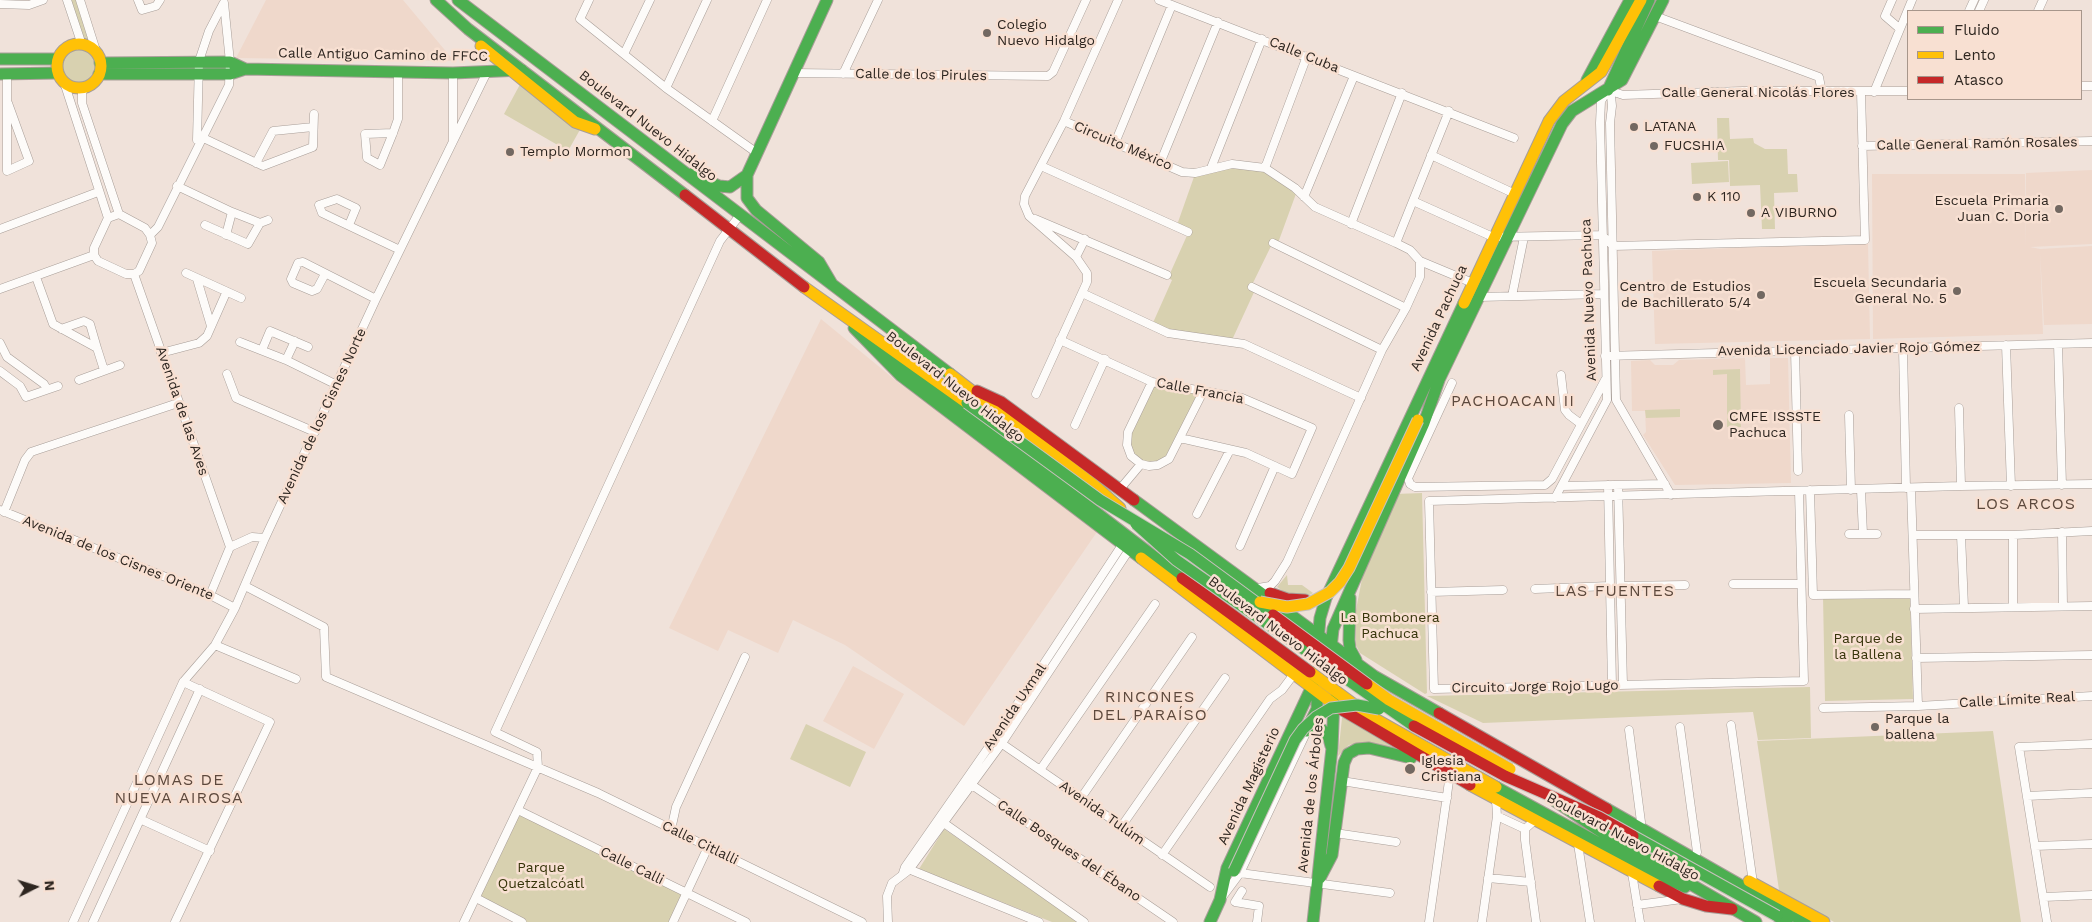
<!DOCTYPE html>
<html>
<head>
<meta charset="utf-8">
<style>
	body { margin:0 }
	#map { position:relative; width:2092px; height:922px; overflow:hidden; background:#f0e2da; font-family:"Work Sans",sans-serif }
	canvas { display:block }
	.legend { position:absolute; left:1907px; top:10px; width:175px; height:90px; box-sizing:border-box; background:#f8e0d2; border:1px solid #a7968b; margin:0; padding:6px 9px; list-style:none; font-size:15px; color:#2e2620 }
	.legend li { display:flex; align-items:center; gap:10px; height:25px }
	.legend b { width:25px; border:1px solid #a7968b }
	.north { position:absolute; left:10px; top:862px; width:50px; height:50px; -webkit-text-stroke:4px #f8e0d2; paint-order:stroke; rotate:85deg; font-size:14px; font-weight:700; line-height:20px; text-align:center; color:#2e2620 }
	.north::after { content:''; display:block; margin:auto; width:18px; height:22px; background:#2e2620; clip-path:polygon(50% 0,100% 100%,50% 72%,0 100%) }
</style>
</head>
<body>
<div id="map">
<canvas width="2092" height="922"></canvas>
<ul class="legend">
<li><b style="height:6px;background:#4caf50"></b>Fluido</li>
<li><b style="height:6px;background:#ffc107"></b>Lento</li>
<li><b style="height:6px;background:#c62828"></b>Atasco</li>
</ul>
<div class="north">N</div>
</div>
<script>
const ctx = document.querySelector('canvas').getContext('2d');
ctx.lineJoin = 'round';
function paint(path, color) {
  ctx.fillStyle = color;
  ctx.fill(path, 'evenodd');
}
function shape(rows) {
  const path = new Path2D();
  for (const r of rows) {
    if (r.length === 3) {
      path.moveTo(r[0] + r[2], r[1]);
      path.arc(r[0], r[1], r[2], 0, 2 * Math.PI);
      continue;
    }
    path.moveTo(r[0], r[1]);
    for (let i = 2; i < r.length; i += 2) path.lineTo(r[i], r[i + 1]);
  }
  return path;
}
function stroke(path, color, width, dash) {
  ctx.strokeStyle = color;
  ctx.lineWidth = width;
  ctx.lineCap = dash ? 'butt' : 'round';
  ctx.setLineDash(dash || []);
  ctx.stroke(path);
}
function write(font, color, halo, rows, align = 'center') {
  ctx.font = font + ' "Work Sans",sans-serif';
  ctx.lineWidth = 5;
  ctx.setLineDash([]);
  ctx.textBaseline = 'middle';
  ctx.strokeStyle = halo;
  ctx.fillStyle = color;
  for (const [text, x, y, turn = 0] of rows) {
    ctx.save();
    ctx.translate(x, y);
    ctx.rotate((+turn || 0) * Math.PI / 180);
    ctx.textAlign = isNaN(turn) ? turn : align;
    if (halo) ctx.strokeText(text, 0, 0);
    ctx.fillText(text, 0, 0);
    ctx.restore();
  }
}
const built = shape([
	[266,0,403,0,454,61,236,58],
	[2092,170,2092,244,2030,247,2040,249,2092,246,2092,324,2044,325,2040,252,2043,334,1873,339,1872,174,2025,174,2025,248,2026,173],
	[1868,243,1870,339,1655,344,1652,251],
	[821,319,899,383,1101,526,964,726,845,645,793,620,778,653,728,630,718,651,669,628],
	[1745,358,1746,385,1770,384,1770,358,1788,358,1791,483,1675,485,1643,435,1646,432,1645,411,1632,411,1631,361,1650,360,1655,365,1673,365,1679,360],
	[853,666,904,694,874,749,823,721]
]);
const green = shape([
	[69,0,77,0,98,63,97,70,85,83,73,84,64,79,59,66,61,59,70,48,84,46],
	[524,77,586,119,568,151,504,114],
	[1717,118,1729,118,1730,139,1753,138,1754,143,1765,149,1787,149,1788,174,1797,174,1798,192,1774,193,1775,229,1762,229,1760,185,1730,186,1729,160,1718,160],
	[1728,161,1729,182,1692,184,1691,163],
	[1232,164,1265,169,1297,191,1278,243,1273,242,1251,287,1255,290,1232,340,1184,338,1152,325,1172,280,1168,278,1189,231,1177,225,1195,174],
	[1740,369,1741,427,1727,427,1727,374,1713,375,1713,370],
	[1152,382,1203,392,1169,459,1149,466,1131,456,1128,432],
	[1680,409,1680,417,1646,418,1645,410],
	[1422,493,1427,693,1425,694,1360,653,1356,645,1356,610,1366,558,1395,494],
	[1287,575,1288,585,1302,585,1313,593,1308,596,1289,595,1277,587],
	[1910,594,1913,699,1825,701,1823,596],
	[1810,687,1811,738,1758,740,1753,712,1483,723,1427,696],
	[1345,717,1401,751,1365,742,1349,745,1338,756,1342,718],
	[806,724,866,752,850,787,790,759],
	[1993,731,2021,922,1834,922,1779,890,1757,741],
	[519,813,683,893,669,922,527,922,478,897],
	[944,829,1080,922,1052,922,919,869]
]);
const street = shape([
	[67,0,80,39,77,45],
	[80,0,98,57],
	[138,0,142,10,156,6,160,0],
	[589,0,580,19,666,88,757,153],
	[1159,0,1514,138],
	[1892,0,1885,16,1899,28],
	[0,4,29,5,43,0],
	[1969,11,1974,0],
	[1979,11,1984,0],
	[2038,11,2043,0],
	[1655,16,1819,77,1822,93],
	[624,54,650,0],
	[453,73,453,140],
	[793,73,1048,76,1053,72,1086,0],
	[7,74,7,171,29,161,8,103],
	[843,74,878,0],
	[64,82,108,218],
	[2081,86,2092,86],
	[85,87,82,93,82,103,119,214],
	[666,88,707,0],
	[1608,90,1611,96,1612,106,1610,123,1616,400,1671,495],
	[1608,90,1623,95,1743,91,1908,91],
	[1874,92,1912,0],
	[712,121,767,0],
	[1064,121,1182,172,1195,173,1232,164,1265,168,1295,188,1315,207,1396,243,1410,250,1420,261,1420,277,1406,308,1382,350,1287,562,1275,581,1270,586,1258,588],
	[393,133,365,134,367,158,380,165,393,133,398,119,398,72],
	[199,136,263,166,313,147,314,114],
	[197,140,199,61,209,31,223,4],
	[1115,143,1172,5],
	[1862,146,2092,141],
	[1431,155,1513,193],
	[1161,161,1218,22],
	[256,163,273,131,313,127],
	[1041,166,1188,232],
	[1211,168,1262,39],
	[1265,168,1307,56],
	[177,186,232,212,260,223,268,220],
	[1304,197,1354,76],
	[1413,201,1493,237,1602,235],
	[119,214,145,228,150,235,152,243,139,271,134,274,126,274,98,261,94,255,94,248,108,218,119,214],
	[1035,219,1167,275],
	[1351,224,1402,93],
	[205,225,248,244,260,223],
	[349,225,356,208,337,199,319,205,322,213,400,250],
	[0,229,98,192],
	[150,235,158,227,229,85,230,62,224,3],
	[226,235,232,212],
	[1602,235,1613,246,1865,240,1861,92],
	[1273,243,1406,308],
	[1396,243,1449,111],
	[1076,257,1085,239],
	[1420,261,1468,281],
	[186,273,241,298],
	[134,274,230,547],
	[325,274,317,289,312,291,293,283,291,279,298,263,303,262,376,299],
	[36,277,53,324,97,348,104,370],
	[197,279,211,326],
	[1252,287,1382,350],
	[0,289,94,255],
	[1082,293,1168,333,1244,344,1361,398],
	[1512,296,1524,237],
	[1479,297,1604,294],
	[61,329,84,321,90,324,97,348],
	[1060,340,1152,382,1242,398,1312,428,1292,474,1246,453,1180,438],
	[240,342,286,360,337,385],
	[0,343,7,357,44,384,47,389],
	[2058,344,2062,485],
	[2006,345,2011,486],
	[1903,348,1906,488],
	[262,350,270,331,308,347],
	[1795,351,1798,471],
	[161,353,199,343,207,336,226,293],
	[1605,356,2092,343],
	[286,360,295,341],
	[0,371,20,386,26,397,58,386],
	[227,374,236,398,315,432],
	[1561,375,1565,410,1569,415,1581,424],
	[79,380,120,365],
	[1152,382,1128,432,1127,445,1131,456,1141,464,1149,466,1158,465,1169,459,1203,392],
	[1452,383,1408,478,1410,484,1415,487,1545,485,1552,479,1605,380],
	[1036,394,1087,282,1087,273,1076,257,1029,216,1024,204,1025,196,1064,121,1118,0],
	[1959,408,1961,486],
	[1849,415,1851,490],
	[1075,425,1105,359],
	[1608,485,1612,686],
	[1618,485,1623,685],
	[1562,486,1665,484],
	[1911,488,1918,706],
	[1120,489,1141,464],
	[1810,490,1813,595,1913,594],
	[1861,490,1863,534],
	[1799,491,1804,681,1434,689,1429,501,1961,486,2092,484],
	[1555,498,1607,400,1600,123,1601,101,1608,90],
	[0,510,210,595,235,608],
	[4,512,25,460,31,452,178,403],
	[1197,514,1230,450],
	[2062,532,2063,606],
	[1849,534,1877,534],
	[1913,535,2013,535,2092,531],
	[1961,535,1964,607],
	[2013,535,2013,606],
	[1240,546,1275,466],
	[1733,584,1801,584],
	[245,586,324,627,326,677,598,793,862,922],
	[1620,586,1685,585],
	[1535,589,1609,586],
	[1431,592,1503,590],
	[210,595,230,547,252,537,265,538],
	[1914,609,2092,606],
	[215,645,296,679],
	[1916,658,2092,655],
	[1823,708,1918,706,2092,696],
	[1731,725,1753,883],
	[1680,727,1697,852],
	[1629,730,1641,822],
	[998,741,1210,887],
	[1040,770,1155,604],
	[1342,781,1447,798],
	[969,783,1173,922],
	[2027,796,2092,793],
	[1081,798,1192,637],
	[518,810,746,922],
	[1497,816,1525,829],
	[142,820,210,851],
	[941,821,1084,922],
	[1534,821,1525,829,1525,840,1536,922],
	[1121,827,1225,678],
	[671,830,676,807,745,657],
	[1335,833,1396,842],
	[1578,844,1590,922],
	[2035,846,2092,844],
	[1162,855,1270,699,1282,690,1294,674],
	[906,868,1039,922],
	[903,873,905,867,995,738,1122,545],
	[1240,873,1390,893],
	[1632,873,1640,922],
	[1488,878,1531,882],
	[1242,891,1235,902,1259,906,1257,922],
	[1223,896,1240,873,1306,733],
	[2044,897,2092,895],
	[476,898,522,922],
	[1637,905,1682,899],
	[73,922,183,682,215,645,235,608,265,538,376,299,487,72],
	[93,922,200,689],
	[175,922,270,722,183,682],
	[464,922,538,767,537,752,495,732,720,241,740,215],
	[673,922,708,847],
	[888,922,887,896,892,883,909,870,1002,743,1129,550],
	[1429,922,1450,774],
	[1482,922,1497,816,1496,800],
	[2047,922,2019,747,2092,744]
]);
const fast = shape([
	[436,0,468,29,685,195],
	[458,0,950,374],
	[0,59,58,59],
	[100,63,230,62,245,69],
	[0,74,58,73],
	[99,74,230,74,245,69,453,73,522,70],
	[1587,80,1630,0],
	[1608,90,1649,0],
	[692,174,719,186,730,187,747,175,827,0],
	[747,175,747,198,756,210,819,262,832,284],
	[854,328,900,375,1141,558],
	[886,352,1182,578],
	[1436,386,1562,124,1572,111,1622,80,1663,0],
	[1134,500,1374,676,1439,713],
	[1350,598,1349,640,1350,649,1356,660],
	[1331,648,1333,629,1424,423,1439,380],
	[1317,654,1320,618,1326,598,1464,303],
	[1310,723,1317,709,1317,697,1312,687],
	[1307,731,1316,727,1320,728,1328,735,1331,746],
	[1496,787,1650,871,1685,887],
	[1555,801,1609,837,1756,922],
	[1607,809,1805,922],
	[1320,878,1332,855,1344,763,1348,754,1357,749,1369,748,1411,758],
	[1777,916,1787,922],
	[1210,922,1220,900,1227,868,1314,682],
	[1313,922,1332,748,1334,699]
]);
const slow = shape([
	[79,66,22],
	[481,46,575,122,595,129],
	[804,287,967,403],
	[1464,303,1549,121,1564,101,1601,72,1641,0],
	[950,374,1094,485,1120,508],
	[1141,558,1339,708],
	[1310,672,1368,715,1496,787],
	[1470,785,1659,886],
	[1749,881,1824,922]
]);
const jam = shape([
	[685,195,804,287],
	[977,391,1001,402,1134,500],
	[1182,578,1310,672],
	[1270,593,1287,599,1305,600],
	[1339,708,1470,785],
	[1439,713,1607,809],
	[1659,886,1683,899,1706,906,1732,909]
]);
const fastBridge = shape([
	[967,403,1100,500,1190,554,1273,615],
	[1136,524,1176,560,1414,726],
	[1633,836,1777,916],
	[1234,871,1295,740,1303,729,1316,717,1331,708,1357,705,1379,709]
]);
const slowBridge = shape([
	[1260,602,1287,607,1308,604,1330,592,1340,582,1349,568,1418,420],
	[1367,684,1389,700,1510,769]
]);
const jamBridge = shape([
	[1273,615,1367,684],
	[1414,726,1505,776,1599,817,1633,836]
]);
const markers = [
	[987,33,5,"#726861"],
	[1634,127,5,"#726861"],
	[1654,146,5,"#726861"],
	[510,152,5,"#726861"],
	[1697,197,5,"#726861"],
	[2059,209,5,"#726861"],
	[1751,213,5,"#726861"],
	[1957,291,5,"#726861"],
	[1761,295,5,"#726861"],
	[1718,425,6,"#726861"],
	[1875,727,5,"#726861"],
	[1410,769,6,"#726861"]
];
const poiNames = [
	["Colegio",997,25],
	["Nuevo Hidalgo",997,41],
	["LATANA",1644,127],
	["FUCSHIA",1664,146],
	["Templo Mormon",520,152],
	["K 110",1707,197],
	["Escuela Primaria",2049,201,"right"],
	["Juan C. Doria",2049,217,"right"],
	["A VIBURNO",1761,213],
	["Escuela Secundaria",1947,283,"right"],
	["General No. 5",1947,299,"right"],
	["Centro de Estudios",1751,287,"right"],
	["de Bachillerato 5/4",1751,303,"right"],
	["CMFE ISSSTE",1729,417],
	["Pachuca",1729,433],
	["Parque la",1885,719],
	["ballena",1885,735],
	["Iglesia",1421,761],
	["Cristiana",1421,777]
];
const streetNames = [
	["Calle Antiguo Camino de FFCC",383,55,1],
	["Calle Cuba",1304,55,22],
	["Calle de los Pirules",921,75,1],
	["Calle General Nicolás Flores",1758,93],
	["Boulevard Nuevo Hidalgo",648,126,38],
	["Calle General Ramón Rosales",1977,144,-1],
	["Circuito México",1123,146,23],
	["Avenida Nuevo Pachuca",1589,300,-92],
	["Avenida Pachuca",1439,318,-65],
	["Avenida Licenciado Javier Rojo Gómez",1849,349,-1],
	["Boulevard Nuevo Hidalgo",955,387,38],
	["Calle Francia",1200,391,11],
	["Avenida de las Aves",182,411,71],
	["Avenida de los Cisnes Norte",322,416,-65],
	["Avenida de los Cisnes Oriente",118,558,22],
	["Boulevard Nuevo Hidalgo",1278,631,37],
	["Circuito Jorge Rojo Lugo",1535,687,-1],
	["Calle Límite Real",2017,700,-3],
	["Avenida Uxmal",1015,707,-56],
	["Avenida Magisterio",1249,786,-65],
	["Avenida de los Árboles",1311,795,-84],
	["Avenida Tulúm",1102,813,35],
	["Boulevard Nuevo Hidalgo",1623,837,28],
	["Calle Citlalli",700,843,26],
	["Calle Bosques del Ébano",1069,851,34],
	["Calle Calli",632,866,26]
];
const parkNames = [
	["La Bombonera",1390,618],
	["Pachuca",1390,634],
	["Parque de",1868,639],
	["la Ballena",1868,655],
	["Parque",541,868],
	["Quetzalcóatl",541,884]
];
const quarterNames = [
	["PACHOACAN II",1513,401],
	["LOS ARCOS",2026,504],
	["LAS FUENTES",1615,591],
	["RINCONES",1150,697],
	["DEL PARAÍSO",1150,715],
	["LOMAS DE",179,780],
	["NUEVA AIROSA",179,798]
];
paint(built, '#efd8cb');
paint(green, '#d8d1b0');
stroke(street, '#a89e98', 9);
stroke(fast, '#a89e98', 13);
stroke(slow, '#a89e98', 13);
stroke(jam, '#a89e98', 13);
stroke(street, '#fdfbf9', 8);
stroke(fast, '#4caf50', 11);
stroke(slow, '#ffc107', 11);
stroke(jam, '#c62828', 11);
stroke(fastBridge, '#c8c1bd', 13, []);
stroke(slowBridge, '#c8c1bd', 13, []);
stroke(jamBridge, '#c8c1bd', 13, []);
stroke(fastBridge, '#4caf50', 11);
stroke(slowBridge, '#ffc107', 11);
stroke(jamBridge, '#c62828', 11);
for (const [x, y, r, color] of markers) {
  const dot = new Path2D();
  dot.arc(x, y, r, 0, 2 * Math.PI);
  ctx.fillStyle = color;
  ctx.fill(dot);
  stroke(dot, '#f8e0d2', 2);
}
write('14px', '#2e2620', '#f8e0d2', poiNames, 'left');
write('14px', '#2e2620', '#f8e0d2', streetNames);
write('14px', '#36340a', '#f8e0d2', parkNames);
ctx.letterSpacing = '1px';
write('16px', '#5d493d', '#f8e0d2', quarterNames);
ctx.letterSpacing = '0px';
</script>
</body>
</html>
